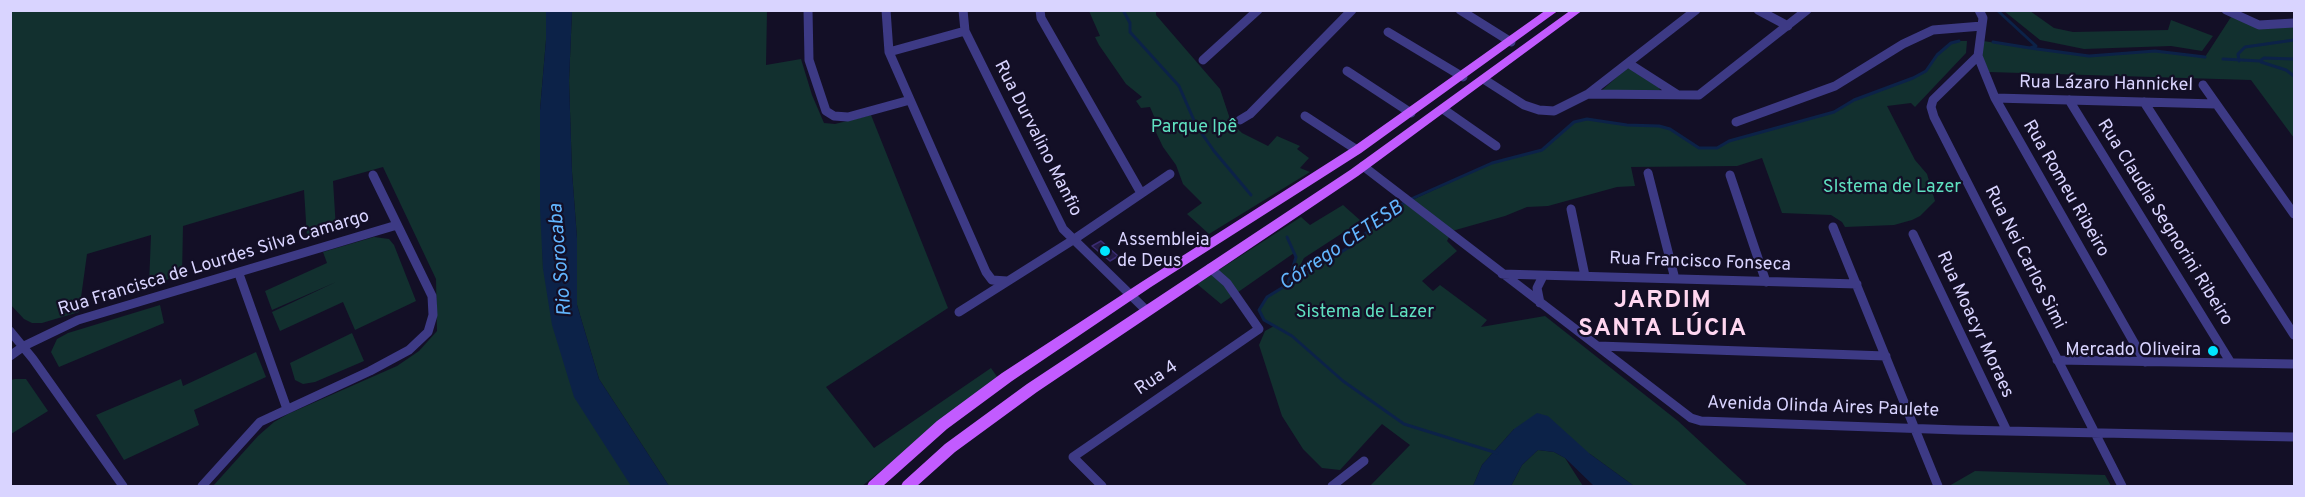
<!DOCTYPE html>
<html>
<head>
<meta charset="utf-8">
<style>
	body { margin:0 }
	#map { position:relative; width:2305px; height:497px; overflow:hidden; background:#130f26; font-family:Overpass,sans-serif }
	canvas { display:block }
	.frame { position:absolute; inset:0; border:12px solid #d9d4ff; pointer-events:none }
</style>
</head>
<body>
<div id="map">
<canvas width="2305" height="497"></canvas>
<div class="frame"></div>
</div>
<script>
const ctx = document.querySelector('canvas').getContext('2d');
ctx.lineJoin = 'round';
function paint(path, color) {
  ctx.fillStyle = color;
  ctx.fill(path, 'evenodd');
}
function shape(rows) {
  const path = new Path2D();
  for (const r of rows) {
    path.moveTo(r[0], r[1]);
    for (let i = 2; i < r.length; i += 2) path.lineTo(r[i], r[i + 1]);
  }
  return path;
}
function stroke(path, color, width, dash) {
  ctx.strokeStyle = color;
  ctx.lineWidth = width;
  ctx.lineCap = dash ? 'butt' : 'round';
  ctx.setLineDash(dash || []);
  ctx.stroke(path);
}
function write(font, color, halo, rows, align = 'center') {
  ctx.font = font + ' Overpass,sans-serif';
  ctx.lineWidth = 4.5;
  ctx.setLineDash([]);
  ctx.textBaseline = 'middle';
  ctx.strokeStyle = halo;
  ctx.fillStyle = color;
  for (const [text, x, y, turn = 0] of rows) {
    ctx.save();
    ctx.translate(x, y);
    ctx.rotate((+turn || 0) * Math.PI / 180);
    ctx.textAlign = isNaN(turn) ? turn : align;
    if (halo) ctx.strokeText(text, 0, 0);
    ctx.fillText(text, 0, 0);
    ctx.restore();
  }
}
const green = shape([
	[10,11,546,11,546,40,540,110,543,268,633,486,213,486,258,436,274,422,288,414,397,366,419,351,437,331,436,279,383,167,333,181,336,229,307,237,304,190,183,226,182,275,149,285,151,235,87,254,79,312,42,323,32,323,24,319,10,304],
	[572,11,767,11,766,65,801,59,812,95,824,123,835,124,871,115,948,308,826,387,874,448,991,368,998,378,862,486,669,486,599,379,577,305,577,238,572,172,569,81],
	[1089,11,1156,11,1156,15,1220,89,1231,122,1242,133,1268,146,1277,136,1300,146,1297,149,1309,158,1300,168,1310,172,1209,234,1187,214,1202,203,1183,184,1176,165,1163,147,1151,122,1156,121,1150,107,1141,108,1136,101,1142,97,1126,84,1099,45,1095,37,1100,36],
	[2004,11,2030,11,2054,28,2073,32,2168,30,2171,20,2213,36,2202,51,2171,46,2084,49,2040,40],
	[2231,17,2294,27,2294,138,2251,80,1989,72,1982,56,1983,41,2089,56,2155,51,2205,57],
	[1959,41,1967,41,1966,53,1915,107,1911,103,1887,106,1915,160,1927,174,1935,201,1920,216,1912,220,1894,225,1845,227,1842,222,1831,215,1782,213,1762,158,1737,166,1631,167,1635,186,1617,187,1548,206,1527,207,1505,216,1452,231,1447,241,1457,251,1422,281,1433,291,1440,285,1487,320,1481,327,1545,316,1678,421,1748,486,1634,486,1590,454,1514,429,1482,465,1473,486,1370,486,1410,445,1382,424,1340,470,1322,468,1303,449,1282,416,1259,345,1265,331,1274,326,1264,320,1259,310,1267,297,1346,249,1366,234,1397,207,1492,163,1542,150,1574,122,1587,119,1627,125,1659,126,1670,129,1699,148,1717,148,1729,141,1834,112,1854,100,1913,78,1926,71,1937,55,1951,43],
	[1631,68,1659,87,1660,91,1600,92,1626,69],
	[1343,205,1361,221,1304,258,1292,281,1289,282,1296,257,1294,253,1221,304,1197,284,1301,217,1310,225],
	[374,237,389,239,394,245,416,301,355,330,343,302,280,331,272,312,336,282,272,310,265,291,327,263,323,252],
	[160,305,164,323,59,367,51,352,57,339,68,333],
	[352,333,364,361,315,382,303,384,295,380,290,363],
	[256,352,266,377,194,410,199,425,124,460,96,415,181,379,183,386],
	[15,379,26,379,48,411,11,434,11,380],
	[1538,450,1554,452,1565,458,1583,486,1511,486,1522,465],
	[1975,471,2105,475,2111,486,1949,486]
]);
const water = shape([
	[546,11,572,11,569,81,572,172,577,238,577,305,599,379,669,486,631,486,574,397,552,325,543,269,540,209,540,110,546,40],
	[1537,413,1548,416,1590,454,1634,486,1594,486,1565,458,1554,452,1538,450,1522,465,1511,486,1473,486,1482,465,1514,429]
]);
const stream = shape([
	[1123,10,1130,23,1130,32,1179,86,1196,125,1214,151,1251,195],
	[1993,42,2030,48,2036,46,1997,10],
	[2030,48,2089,56,2155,51,2205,57],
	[2223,59,2260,61,2264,58,2294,59],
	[2239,61,2238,54,2245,47,2294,40],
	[2261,62,2286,70,2294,76],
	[1411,199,1492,163,1542,150,1574,122,1587,119,1627,125,1659,126,1670,129,1699,148,1717,148,1729,141,1834,112,1854,100,1913,78,1926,71,1937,55,1951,43,1959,41],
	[1405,202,1346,249,1267,297,1259,310,1264,320,1292,336,1343,381,1404,424,1497,453],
	[1287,237,1296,257,1288,283]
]);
const building = shape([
	[1101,241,1118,256,1110,261,1092,246,1101,241]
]);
const minor = shape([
	[808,10,809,60,826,111,834,116,848,117,910,100],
	[886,10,889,52,986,272,992,280,1007,281],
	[963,10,965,31,1063,229,1147,311],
	[1040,10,1041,18,1141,193],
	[1460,10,1511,42],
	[1758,10,1788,26],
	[1979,10,1983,18,1978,56,1995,98,2145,362],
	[2226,10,2259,25,2294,23],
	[1388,32,1463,77],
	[889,52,965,31],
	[1978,56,1933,100,1931,107,1934,117,2122,486],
	[1203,60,1258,10],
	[1628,63,1678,95],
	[1347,71,1411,113],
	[1485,80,1524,105,1539,110,1554,111,1588,94,1696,10],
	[2203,85,2294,214],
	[1588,94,1699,95,1807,10],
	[1995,98,2216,104],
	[2069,100,2231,363],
	[2144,102,2294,335],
	[1443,109,1496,146],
	[1305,116,1357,150],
	[1240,120,1250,114,1352,10],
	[1736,122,1835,86,1903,44,1933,30,1982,26],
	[1363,166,1691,418,1701,421,1958,430,2294,437],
	[1648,173,1675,279],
	[1730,175,1766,282],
	[1571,209,1585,276],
	[1833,227,1938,486],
	[1913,234,2006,429],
	[239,274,287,409],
	[1502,274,1857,284],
	[1540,303,1537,288,1543,276],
	[959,312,1073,240,1170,174],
	[10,331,33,359,123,486],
	[1598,346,1886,356],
	[10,356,24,346,78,320,397,225],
	[2057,360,2294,364],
	[202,486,260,422,370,371,409,350,428,332,433,315,432,296,373,175],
	[1102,486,1073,457,1259,329,1227,283,1210,268],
	[1332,486,1364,461]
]);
const major = shape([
	[1546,10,1559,10,1361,153,1151,287,1012,381,947,429,883,486,867,486,869,482,937,421,1002,373,1143,281,1353,147,1546,10],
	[1571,10,1583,10,1358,176,1037,392,955,452,917,486,901,486,903,482,945,444,1027,384,1350,170,1571,10]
]);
const markers = [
	[1105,251,6,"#00e5ff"],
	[2213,351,6,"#00e5ff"]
];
const streetNames = [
	["Rua Lázaro Hannickel",2106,85,1],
	["Rua Durvalino Manfio",1037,139,63],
	["Rua Romeu Ribeiro",2065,189,60],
	["Rua Claudia Segnorini Ribeiro",2164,223,58],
	["Rua Nei Carlos Simi",2024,258,63],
	["Rua Francisco Fonseca",1700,263,2],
	["Rua Francisca de Lourdes Silva Camargo",214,264,-17],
	["Rua Moacyr Moraes",1974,325,65],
	["Rua 4",1157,379,-34],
	["Avenida Olinda Aires Paulete",1823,408,2]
];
const parkNames = [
	["Parque Ipê",1194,128],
	["SIstema de Lazer",1892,188],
	["Sistema de Lazer",1365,313]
];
const poiNames = [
	["Assembleia",1117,241],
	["de Deus",1117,262],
	["Mercado Oliveira",2201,351,"right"]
];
const waterNames = [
	["Córrego CETESB",1342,247,-34],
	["Rio Sorocaba",562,260,-95]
];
const districtNames = [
	["JARDIM",1663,302],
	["SANTA LÚCIA",1663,330]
];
paint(green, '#12302f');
paint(water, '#0c2248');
stroke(stream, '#0c2248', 3);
paint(building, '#241b47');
stroke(building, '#3b2d73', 1.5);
stroke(minor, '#3d3a85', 9);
paint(major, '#c25bff');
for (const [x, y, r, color] of markers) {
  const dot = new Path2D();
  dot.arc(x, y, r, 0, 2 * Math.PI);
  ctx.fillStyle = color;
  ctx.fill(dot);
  stroke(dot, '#130f26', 2);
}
write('18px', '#d9d4ff', '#130f26', streetNames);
write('18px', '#5fe0c0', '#130f26', parkNames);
write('18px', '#d9d4ff', '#130f26', poiNames, 'left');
write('italic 20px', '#62b6ff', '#130f26', waterNames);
ctx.letterSpacing = '1.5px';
write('bold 24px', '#ffd6f0', '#130f26', districtNames);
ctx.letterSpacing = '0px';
</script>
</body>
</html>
